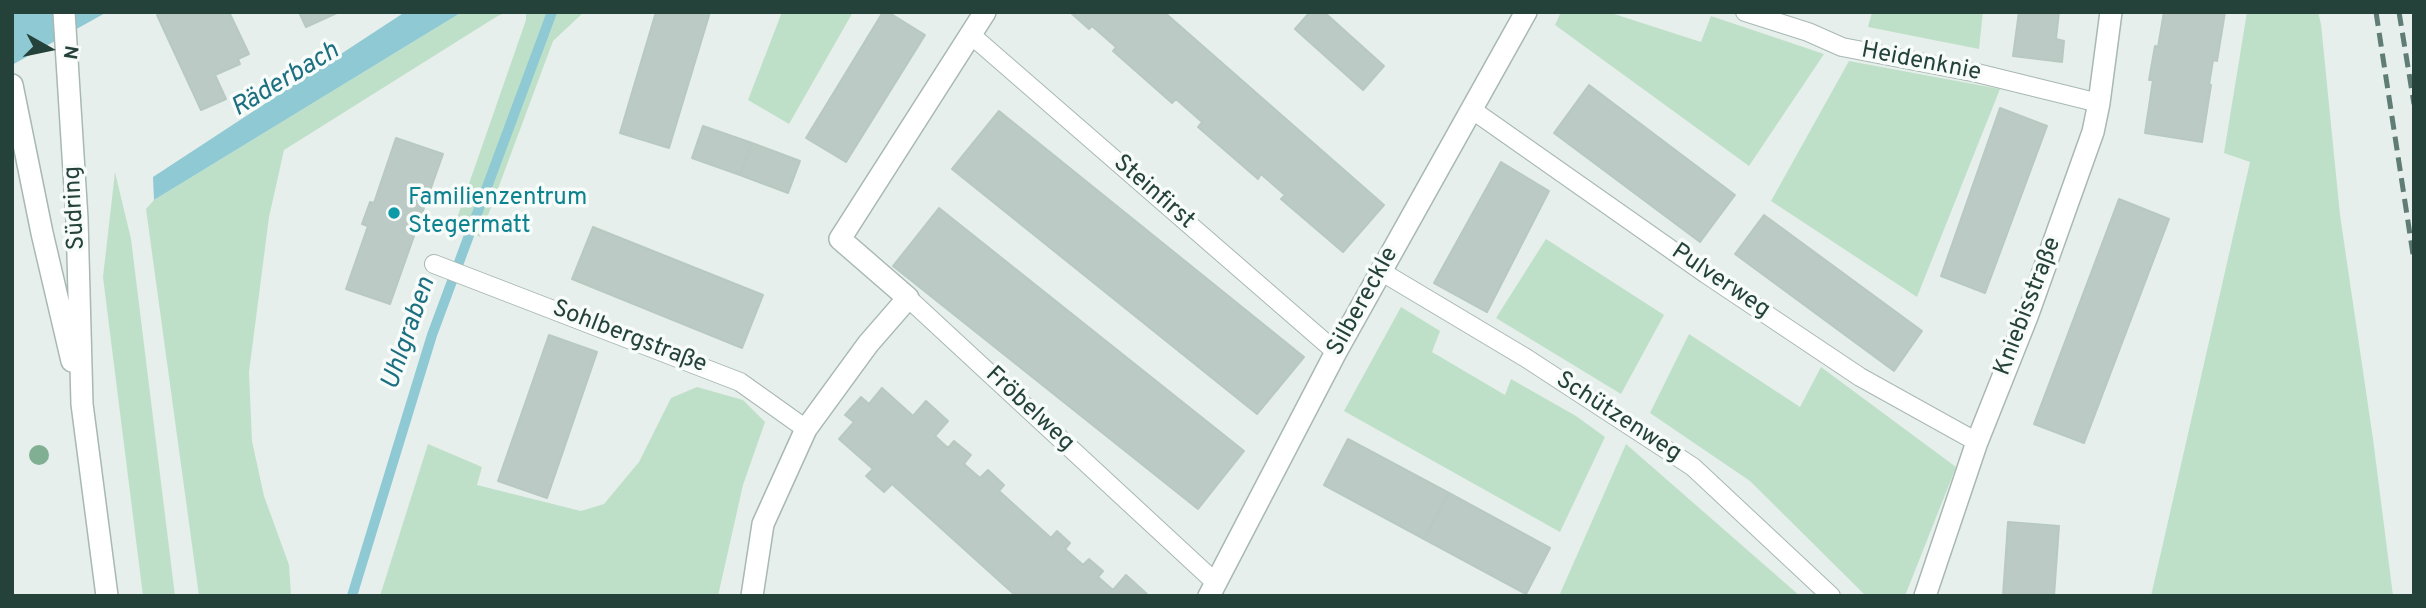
<!DOCTYPE html>
<html>
<head>
<meta charset="utf-8">
<style>
	body { margin:0 }
	#map { position:relative; width:2426px; height:608px; overflow:hidden; background:#e6efeb; font-family:Overpass,sans-serif }
	canvas { display:block }
	.frame { position:absolute; inset:0; border:14px solid #24423a; pointer-events:none }
	.north { position:absolute; left:14px; top:14px; width:70px; height:70px; -webkit-text-stroke:5px #f7fbf9; paint-order:stroke; rotate:99deg; font-size:19px; font-weight:700; line-height:28px; text-align:center; color:#24423a }
	.north::after { content:''; display:block; margin:auto; width:24px; height:32px; background:#24423a; clip-path:polygon(50% 0,100% 100%,50% 72%,0 100%) }
</style>
</head>
<body>
<div id="map">
<canvas width="2426" height="608"></canvas>
<div class="frame"></div>
<div class="north">N</div>
</div>
<script>
const ctx = document.querySelector('canvas').getContext('2d');
ctx.lineJoin = 'round';
function paint(path, color) {
  ctx.fillStyle = color;
  ctx.fill(path, 'evenodd');
}
function shape(rows) {
  const path = new Path2D();
  for (const r of rows) {
    path.moveTo(r[0], r[1]);
    for (let i = 2; i < r.length; i += 2) path.lineTo(r[i], r[i + 1]);
  }
  return path;
}
function stroke(path, color, width, dash) {
  ctx.strokeStyle = color;
  ctx.lineWidth = width;
  ctx.lineCap = dash ? 'butt' : 'round';
  ctx.setLineDash(dash || []);
  ctx.stroke(path);
}
function write(font, color, halo, rows, align = 'center') {
  ctx.font = font + ' Overpass,sans-serif';
  ctx.lineWidth = 7;
  ctx.setLineDash([]);
  ctx.textBaseline = 'middle';
  ctx.strokeStyle = halo;
  ctx.fillStyle = color;
  for (const [text, x, y, turn = 0] of rows) {
    ctx.save();
    ctx.translate(x, y);
    ctx.rotate((+turn || 0) * Math.PI / 180);
    ctx.textAlign = isNaN(turn) ? turn : align;
    if (halo) ctx.strokeText(text, 0, 0);
    ctx.fillText(text, 0, 0);
    ctx.restore();
  }
}
const green = shape([
	[462,12,506,12,496,17,284,150,269,217,249,372,252,441,264,496,289,565,291,596,199,596,146,209,154,200],
	[526,12,584,12,553,41,480,237,456,221,526,20],
	[782,12,853,12,789,124,748,100],
	[1561,12,1608,12,1701,42,1711,16,1824,54,1749,166,1555,25],
	[1872,12,1983,12,1979,49,1868,27],
	[2247,12,2318,12,2321,24,2340,215,2373,439,2393,596,2151,596,2250,162,2224,153],
	[1849,61,2000,89,1917,297,1771,201],
	[115,172,131,239,175,596,143,596,103,277],
	[1546,239,1664,315,1621,394,1496,318],
	[1401,307,1440,331,1432,352,1505,395,1511,379,1576,416,1605,437,1560,532,1344,411],
	[1689,334,1800,407,1821,367,1956,467,1905,596,1866,596,1750,481,1650,413],
	[697,387,743,400,765,422,743,485,718,596,380,596,428,444,482,467,477,485,581,511,604,504,639,462,671,398],
	[1626,444,1800,596,1559,596]
]);
const water = shape([
	[12,12,107,12,12,65],
	[405,12,462,12,154,200,153,177]
]);
const stream = shape([
	[352,596,432,335,552,12]
]);
const building = shape([
	[162,12,229,12,249,54,238,59,240,64,215,75,226,99,201,110,157,15,162,12],
	[299,12,339,12,306,27,299,12],
	[656,12,710,12,669,148,620,133,656,12],
	[883,12,888,12,925,35,846,162,806,138,883,12],
	[1070,12,1164,12,1384,205,1343,252,1281,199,1285,195,1261,174,1258,179,1198,127,1202,122,1176,99,1172,103,1113,51,1116,47,1092,26,1089,29,1070,12],
	[1310,12,1324,12,1384,66,1363,90,1295,29,1310,12],
	[2019,12,2059,12,2056,39,2064,41,2062,62,2013,56,2019,12],
	[2164,12,2225,12,2217,61,2213,60,2209,85,2211,85,2202,142,2145,133,2153,80,2149,80,2155,46,2158,47,2164,12],
	[1589,85,1735,195,1700,242,1554,133,1589,85],
	[2000,108,2047,126,1985,293,1941,276,2000,108],
	[999,111,1304,357,1257,414,952,169,999,111],
	[703,126,752,143,740,175,692,158,703,126],
	[396,138,443,154,390,304,346,289,368,226,362,224,370,202,374,203,396,138],
	[752,143,800,161,788,193,740,175,752,143],
	[1501,162,1549,191,1487,312,1434,283,1501,162],
	[2119,199,2169,219,2084,443,2034,424,2119,199],
	[939,208,1244,451,1198,509,893,266,939,208],
	[1764,215,1922,331,1894,371,1735,254,1764,215],
	[593,227,763,295,742,348,572,279,593,227],
	[549,335,597,352,547,498,498,481,549,335],
	[882,388,913,416,926,401,948,421,935,436,948,448,954,441,971,455,964,464,980,478,988,470,1004,485,999,491,1051,538,1057,531,1070,543,1065,549,1083,565,1089,559,1103,571,1098,577,1113,590,1126,575,1147,594,1145,596,1016,596,892,484,884,492,866,476,873,469,839,439,854,422,845,415,861,397,869,404,882,388],
	[1348,439,1449,493,1424,539,1324,485,1348,439],
	[1449,493,1550,548,1526,594,1424,539,1449,493],
	[2008,522,2059,526,2054,596,2003,596,2008,522]
]);
const service = shape([
	[1745,12,1808,32,1842,47,1977,73,2099,103],
	[970,34,1336,352],
	[1471,109,1706,274,1860,377,1977,442],
	[434,264,740,382,806,429],
	[1382,272,1526,358,1693,467,1831,596],
	[908,298,1216,583]
]);
const minor = shape([
	[752,596,763,524,806,429,868,344,908,298,840,239,985,12],
	[1209,596,1336,352,1526,12],
	[1925,596,1977,442,2028,314,2093,132,2099,103,2111,12]
]);
const tertiary = shape([
	[64,12,77,219,82,404,107,596],
	[12,85,42,233,72,361]
]);
const rail = shape([
	[2376,12,2414,261],
	[2399,12,2414,104]
]);
const trees = [
	[39,455]
];
const markers = [
	[394,213,7,"#0f9aa8"]
];
const streetNames = [
	["Heidenknie",1921,63,11],
	["Steinfirst",1153,193,41],
	["Südring",76,208,-93],
	["Pulverweg",1720,282,34],
	["Silbereckle",1364,302,-61],
	["Kniebisstraße",2029,307,-69],
	["Sohlbergstraße",629,338,21],
	["Fröbelweg",1029,410,43],
	["Schützenweg",1618,418,33]
];
const cultureNames = [
	["Familienzentrum",408,199],
	["Stegermatt",408,227]
];
const waterNames = [
	["Räderbach",286,81,-31],
	["Uhlgraben",410,334,-71]
];
paint(green, '#bfe0c8');
paint(water, '#8ec9d4');
stroke(stream, '#8ec9d4', 10);
paint(building, '#bbcac4');
stroke(building, '#b8c9c2', 2);
stroke(service, '#a8b8b2', 20);
stroke(minor, '#a8b8b2', 24);
stroke(tertiary, '#a8b8b2', 24);
stroke(service, '#fff', 18);
stroke(minor, '#fff', 21);
stroke(tertiary, '#fff', 21);
stroke(rail, '#5f7d75', 5, [14, 7]);
ctx.fillStyle = '#80af93';
for (const [x, y] of trees) {
  ctx.beginPath();
  ctx.arc(x, y, 10, 0, 2 * Math.PI);
  ctx.fill();
}
for (const [x, y, r, color] of markers) {
  const dot = new Path2D();
  dot.arc(x, y, r, 0, 2 * Math.PI);
  ctx.fillStyle = color;
  ctx.fill(dot);
  stroke(dot, '#f7fbf9', 2.5);
}
write('24px', '#24423a', '#f7fbf9', streetNames);
write('24px', '#0d838f', '#f7fbf9', cultureNames, 'left');
write('italic 26px', '#1c6f80', '#f7fbf9', waterNames);
</script>
</body>
</html>
